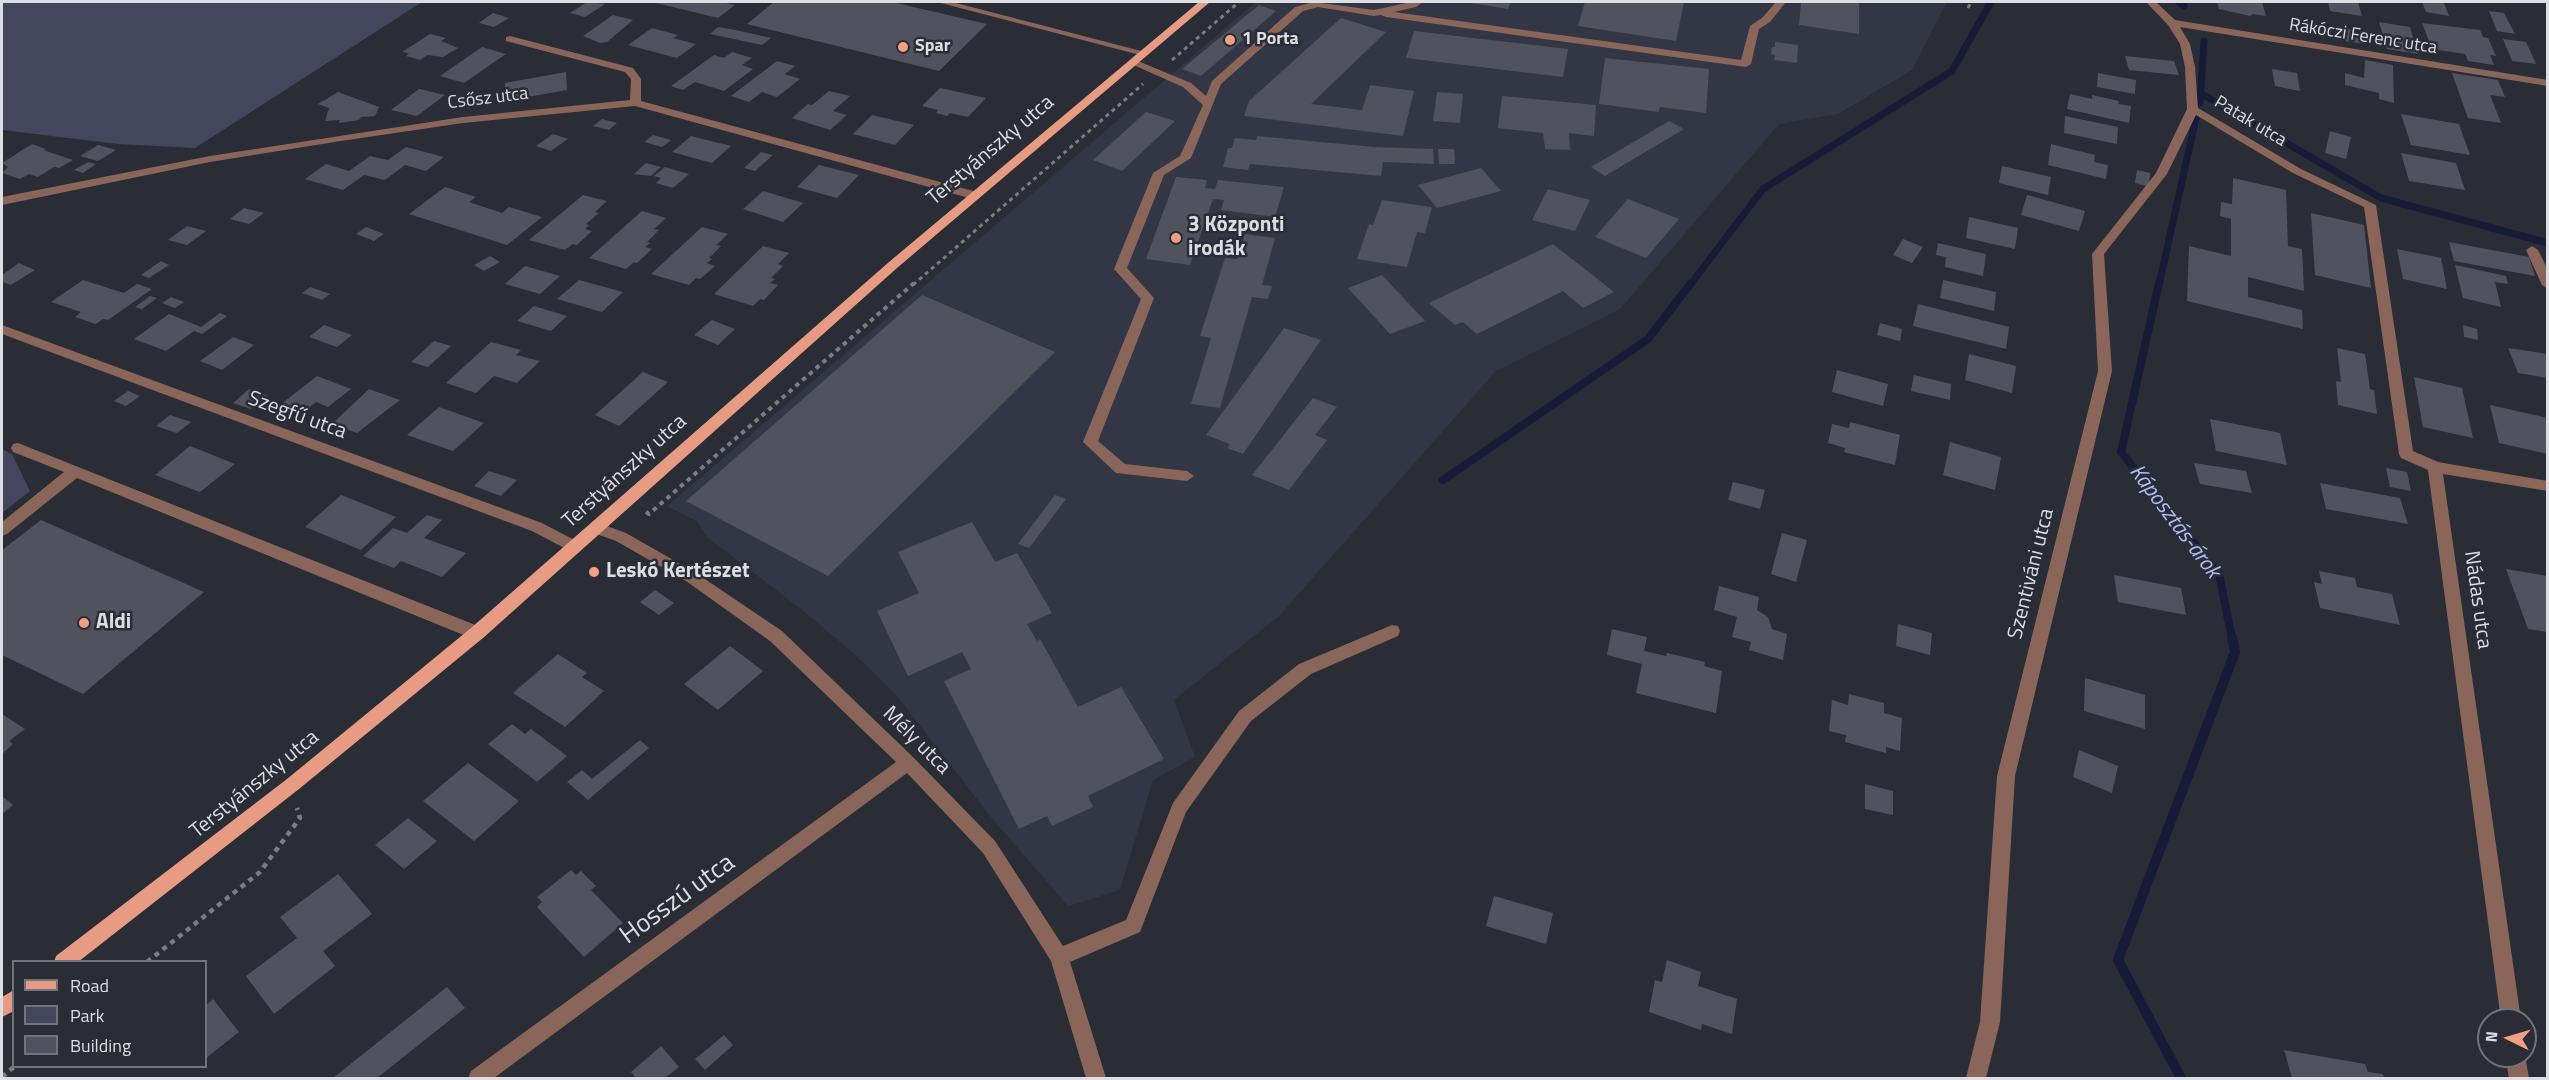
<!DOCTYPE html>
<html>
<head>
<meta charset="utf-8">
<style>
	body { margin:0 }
	#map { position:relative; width:2549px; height:1080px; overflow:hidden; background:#2a2d36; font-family:"Titillium Web",sans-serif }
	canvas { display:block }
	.frame { position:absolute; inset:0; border:3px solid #dddee4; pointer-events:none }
	.legend { position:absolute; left:12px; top:960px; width:195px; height:108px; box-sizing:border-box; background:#2a2d36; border:2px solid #72747c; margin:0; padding:8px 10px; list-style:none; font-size:18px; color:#dddee4 }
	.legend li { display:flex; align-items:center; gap:12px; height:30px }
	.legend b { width:30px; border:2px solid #72747c }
	.north { position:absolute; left:2477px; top:1008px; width:60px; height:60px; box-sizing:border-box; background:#2a2d36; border:2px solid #72747c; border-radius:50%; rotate:275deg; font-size:16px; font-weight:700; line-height:24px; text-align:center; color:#dddee4 }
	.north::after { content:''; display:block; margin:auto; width:21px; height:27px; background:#f39f84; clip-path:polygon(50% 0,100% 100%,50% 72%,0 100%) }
</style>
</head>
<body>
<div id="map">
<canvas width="2549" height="1080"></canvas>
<div class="frame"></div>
<ul class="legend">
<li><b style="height:8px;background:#e89b83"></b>Road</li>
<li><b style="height:16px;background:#42475e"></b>Park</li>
<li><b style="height:16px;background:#50535d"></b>Building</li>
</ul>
<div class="north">N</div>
</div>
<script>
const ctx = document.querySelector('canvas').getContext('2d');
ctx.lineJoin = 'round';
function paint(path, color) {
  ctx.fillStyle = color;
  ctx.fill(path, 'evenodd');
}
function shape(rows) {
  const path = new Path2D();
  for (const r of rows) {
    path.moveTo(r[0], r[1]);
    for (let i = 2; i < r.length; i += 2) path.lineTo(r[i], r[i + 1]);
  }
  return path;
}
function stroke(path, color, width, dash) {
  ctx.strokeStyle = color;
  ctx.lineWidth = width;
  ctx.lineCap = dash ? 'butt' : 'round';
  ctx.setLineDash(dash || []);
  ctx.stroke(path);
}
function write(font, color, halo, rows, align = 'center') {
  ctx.font = font + ' "Titillium Web",sans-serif';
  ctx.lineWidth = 5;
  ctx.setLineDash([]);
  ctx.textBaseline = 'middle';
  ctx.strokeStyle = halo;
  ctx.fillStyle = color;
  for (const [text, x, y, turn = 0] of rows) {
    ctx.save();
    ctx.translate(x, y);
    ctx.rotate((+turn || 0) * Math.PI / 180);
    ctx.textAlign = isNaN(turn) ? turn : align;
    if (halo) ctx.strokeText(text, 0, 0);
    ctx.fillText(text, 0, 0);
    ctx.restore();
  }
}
const built = shape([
	[1256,2,1947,2,1912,70,1838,114,1779,124,1620,309,1496,371,1279,616,1174,700,1195,757,1153,780,1120,890,1068,906,991,817,896,695,852,652,806,613,707,537,697,521,667,506]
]);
const green = shape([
	[2,2,422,2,195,148,118,144,2,130],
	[2,449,12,454,30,491,2,513]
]);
const streamFar2 = shape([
	[2179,2,2184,6],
	[2202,94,2381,198,2548,243],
	[2200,103,2204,41],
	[1690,285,1763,189,1952,71,1991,2],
	[2159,285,2196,118]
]);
const streamFar1 = shape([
	[2159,283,2121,452,2219,574,2232,639],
	[1443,480,1648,339,1691,283]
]);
const stream = shape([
	[2181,1078,2118,960,2235,652,2232,637]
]);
const building = shape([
	[587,2,605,4,585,17,570,13],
	[652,2,722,2,735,5,718,18],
	[774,2,791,3,794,2,892,2,987,24,939,71,747,24],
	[1465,2,1511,2,1508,9],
	[1585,2,1684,2,1676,41,1578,26],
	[1801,2,1859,2,1859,34,1799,25],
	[2217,2,2262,2,2266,16,2253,14,2250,16,2219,9],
	[2328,2,2358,2,2362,16,2330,11],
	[2422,2,2444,3,2449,16,2426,12],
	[1259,5,1276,11,1201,76,1182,69],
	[2489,11,2504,13,2515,34,2497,31],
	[493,13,509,18,494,27,479,23],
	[613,15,633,20,607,42,600,43,583,36],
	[1341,18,1386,32,1311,104,1362,110,1370,85,1414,91,1403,136,1244,116,1249,101],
	[2379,22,2410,27,2418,54,2387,49],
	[2422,23,2480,30,2483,37,2488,38,2496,56,2490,55,2494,65,2468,61,2465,54,2432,49],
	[718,27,736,30,771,38,762,45,710,34],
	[2335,27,2367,32,2371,45,2338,40],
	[652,28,678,35,673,38,696,44,677,58,628,45],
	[1414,31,1568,49,1563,77,1406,58],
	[430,34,446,38,441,41,458,48,443,57,427,55,420,60,406,56,409,53,402,52],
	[2503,39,2526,42,2536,64,2512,61],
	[1775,42,1798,45,1797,63,1774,60,1775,55,1771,54,1772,47,1775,47],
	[482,47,506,54,464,83,440,76],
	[732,52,752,58,742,65,753,69,724,91,695,82,683,90,671,86,714,55,724,58],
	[2125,56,2174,61,2179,75,2129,70],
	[1605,58,1709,69,1706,113,1660,107,1659,112,1599,104],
	[2365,60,2393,65,2394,103,2379,99,2379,93,2345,85,2345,73,2364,78],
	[777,61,795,66,785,74,800,79,777,97,762,92,749,102,731,96],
	[2272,69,2297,73,2300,91,2275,86],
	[566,72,567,90,505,101,505,83],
	[2098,73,2136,80,2135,94,2097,87],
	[2452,73,2498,80,2505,97,2490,95,2501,123,2468,118],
	[940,88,986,98,968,117,950,113,947,116,936,113,938,110,922,106],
	[419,89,445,95,417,116,391,110],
	[829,91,850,96,833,111,847,115,830,130,792,118,808,104,812,105],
	[338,92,379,107,375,116,361,117,359,120,339,123,340,120,325,121,329,108,318,104],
	[1437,92,1463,94,1460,123,1433,121],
	[2070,94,2092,99,2092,95,2119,101,2118,104,2131,106,2129,123,2067,109],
	[1502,96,1596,105,1594,136,1569,133,1570,150,1545,149,1543,133,1498,128],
	[1146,112,1175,121,1122,171,1093,160],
	[2401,114,2459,124,2470,155,2411,145],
	[872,115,914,125,895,145,853,134],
	[2065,116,2118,127,2117,144,2064,133],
	[602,119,617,123,609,130,593,126],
	[1669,121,1684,129,1605,176,1591,167],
	[2330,131,2351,137,2346,159,2325,153],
	[553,134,568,139,551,151,536,146],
	[653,135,671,140,662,147,644,142],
	[691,136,731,146,712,163,672,152],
	[1257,136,1374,147,1433,149,1434,164,1383,162,1381,176,1250,164,1248,170,1223,167,1228,148,1232,148,1235,138,1256,140],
	[32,144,46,149,43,150,73,160,59,168,54,167,38,177,29,174,20,179,2,173,8,167,2,163],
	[2051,144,2095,155,2094,162,2108,165,2106,179,2048,165],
	[98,145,116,150,98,161,80,156],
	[406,147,444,157,426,171,405,165,385,180,364,175,343,190,305,179,326,164,349,171,370,156,388,160],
	[1438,149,1454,149,1455,164,1439,164],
	[761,152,773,155,755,171,744,168],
	[2401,153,2456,163,2465,190,2409,181],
	[88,162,96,164,83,173,74,170],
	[646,163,661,167,651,176,634,174],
	[819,165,859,175,837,198,797,187],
	[2002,166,2051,177,2048,195,1999,183],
	[665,167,689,174,673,188,656,183,661,178,654,176],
	[1481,168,1501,191,1437,208,1418,185],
	[2137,170,2150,173,2149,187,2135,183],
	[1176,177,1207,180,1205,188,1215,189,1218,180,1284,187,1275,217,1221,210,1224,200,1213,199,1190,265,1146,259],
	[2233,178,2286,190,2288,246,2302,249,2304,291,2248,277,2248,297,2302,310,2303,329,2187,301,2189,246,2231,256,2231,219,2220,216,2221,202,2232,204],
	[445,187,476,197,469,202,502,213,509,207,542,217,507,245,409,214],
	[1548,189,1590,200,1575,231,1532,220],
	[763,191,803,203,783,222,743,209],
	[583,195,607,201,595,212,599,213,586,224,589,225,585,229,592,231,577,245,573,244,565,250,529,240],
	[2027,195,2085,211,2079,231,2021,215],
	[1628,199,1679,219,1646,258,1595,237],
	[1382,200,1432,207,1425,233,1417,232,1407,267,1357,259,1369,224,1373,225],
	[244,208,264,213,249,224,230,219],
	[642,211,666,218,654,229,659,230,647,242,650,243,645,247,652,249,637,263,634,262,626,269,589,258],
	[2311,213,2364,225,2371,288,2315,275],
	[1969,217,2018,228,2015,249,1966,238],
	[187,226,206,231,187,245,168,240],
	[366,227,384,234,374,241,356,234],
	[702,227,728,234,716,245,721,246,709,258,712,259,707,263,715,266,700,279,696,278,689,285,651,274],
	[1245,234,1275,238,1262,285,1272,286,1268,299,1252,297,1220,408,1191,404,1211,338,1200,336,1225,258,1237,259],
	[1903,239,1923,247,1912,263,1893,255],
	[2449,242,2529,257,2535,276,2454,261],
	[1938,243,1986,254,1983,276,1945,267,1946,257,1936,255],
	[1553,244,1614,292,1583,308,1563,291,1477,334,1463,322,1455,325,1429,303],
	[763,246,789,253,778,264,783,266,771,278,775,279,770,283,778,285,764,300,760,299,753,306,714,294],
	[2397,249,2441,258,2447,289,2403,279],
	[490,256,500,262,484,271,474,265],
	[161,261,169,265,149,278,141,275],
	[19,263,35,270,11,285,2,282,2,275],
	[2455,265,2506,276,2508,284,2495,282,2501,307,2463,298],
	[525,266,560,276,540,294,505,284],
	[1382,275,1425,321,1390,334,1348,288],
	[83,280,124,293,137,284,152,289,108,320,103,319,96,324,75,317,81,312,51,302],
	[579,280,623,292,602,312,557,299],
	[1943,280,1996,292,1994,311,1940,298],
	[310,287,330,294,322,300,302,293],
	[922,295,1055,352,828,576,686,501],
	[150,296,157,298,142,309,135,307],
	[171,297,184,302,175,308,162,303],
	[1918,304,2009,327,2006,349,1913,326],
	[534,306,567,316,551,331,517,321],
	[220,313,227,316,202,334,194,331,166,351,134,339,169,314,201,327],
	[712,320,735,329,718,345,694,335],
	[1880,323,1902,329,1900,341,1877,335],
	[324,325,352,335,337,347,309,337],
	[2463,325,2477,329,2478,340,2464,337],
	[1284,328,1321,340,1243,454,1227,448,1230,444,1206,435],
	[233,337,254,345,222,370,200,361],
	[434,341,451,346,428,367,411,362],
	[491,342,521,350,516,355,540,361,517,383,494,376,476,393,446,383],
	[2337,348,2365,354,2370,389,2374,390,2377,414,2338,405,2336,381,2341,382],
	[2508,348,2548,354,2548,378,2518,373],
	[1969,354,2016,366,2012,393,1965,380],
	[1837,370,1888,384,1883,406,1832,392],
	[643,372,668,382,619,426,595,415],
	[1914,375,1951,384,1950,400,1911,391],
	[317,376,351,389,328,407,316,402,302,413,280,405],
	[2414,377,2462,388,2473,438,2423,427],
	[249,389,268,396,251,409,233,403],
	[369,389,400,400,357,433,332,424],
	[128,391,140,396,126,406,114,401],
	[1313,398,1337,407,1315,435,1327,440,1289,490,1252,475],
	[2490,405,2548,418,2548,454,2499,443],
	[439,407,484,423,453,451,407,435],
	[170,415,191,422,177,433,156,426],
	[2210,419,2280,433,2287,465,2216,451],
	[1850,422,1900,435,1895,465,1844,452,1845,448,1828,443,1832,424,1849,428],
	[1950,442,2001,457,1995,490,1943,475],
	[190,446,235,464,200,492,155,475],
	[2194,463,2246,471,2252,493,2200,484],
	[2386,468,2407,472,2411,491,2390,487],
	[489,471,517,480,501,496,474,486],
	[1733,482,1765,490,1760,509,1728,500],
	[2320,483,2400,498,2408,524,2326,509],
	[341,495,396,517,361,550,305,527],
	[1055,495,1066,499,1029,548,1018,544],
	[427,515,442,520,424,538,466,553,442,577,401,561,394,568,363,556,393,528,407,533],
	[41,520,204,592,83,694,2,655,2,550],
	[972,522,995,562,1017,553,1052,613,1027,624,1037,641,1040,639,1078,707,1121,687,1164,759,1088,796,1093,807,1052,826,1047,816,1019,829,944,681,971,669,962,652,908,676,877,611,919,593,898,552],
	[1782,533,1807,540,1796,582,1771,574],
	[2506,569,2548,576,2548,632,2528,629],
	[2319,571,2355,578,2357,587,2392,594,2400,625,2320,608,2314,582,2322,584],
	[2114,575,2181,588,2186,615,2118,602],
	[1719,586,1759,597,1757,610,1768,617,1772,629,1787,634,1783,660,1749,650,1751,642,1732,637,1737,617,1714,610],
	[655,590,674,603,659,615,640,602],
	[1898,624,1932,633,1930,655,1896,646],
	[1612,629,1647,637,1644,651,1666,656,1667,653,1705,662,1704,666,1722,671,1716,713,1636,693,1642,664,1607,655],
	[730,646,763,671,718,710,684,684],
	[558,654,587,673,582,677,604,691,565,727,513,693],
	[2085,678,2145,695,2145,729,2084,711],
	[1849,694,1884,703,1884,713,1902,718,1900,751,1886,747,1886,753,1845,742,1846,735,1829,731,1832,700,1848,705],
	[2,714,25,729,9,741,13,744,2,754],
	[512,724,525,734,531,729,567,756,537,782,488,744],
	[640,740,649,748,588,800,567,782,582,770,592,779],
	[2079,750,2118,766,2112,793,2073,777],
	[468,763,519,801,474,841,423,801],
	[1865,784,1893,791,1893,815,1865,809],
	[2,796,13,805,2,814],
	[408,818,437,841,404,869,375,845],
	[571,870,576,875,581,871,596,886,591,890,623,923,584,957,537,907,542,902,537,897],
	[338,874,372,914,323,951,335,966,274,1014,246,976,297,938,280,917],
	[1494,896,1553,913,1546,944,1486,926],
	[1667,960,1701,972,1698,986,1737,999,1732,1034,1702,1024,1701,1030,1649,1012,1655,980,1662,982],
	[447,987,465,1008,377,1078,333,1078],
	[213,999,239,1032,206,1058,206,1005],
	[724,1035,733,1045,705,1070,695,1059],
	[661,1046,679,1067,665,1078,636,1078,631,1072],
	[2284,1050,2365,1064,2368,1072,2383,1074,2384,1078,2292,1078]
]);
const pathFar2 = shape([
	[1968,8,1971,2],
	[1172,60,1239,2],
	[913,285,1143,84]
]);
const pathFar1 = shape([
	[646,512,649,514,914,283]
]);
const path = shape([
	[147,962,260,872,300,818,297,808],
	[2,1077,15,1066]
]);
const minor = shape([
	[937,2,952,2,1149,53,1144,56,937,2],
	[1314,2,1374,10,1411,2,1423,2,1416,7,1394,12,1741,60,1750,26,1762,18,1776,2,1786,2,1770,22,1759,29,1751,64,1746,67,1386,17,1381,15,1374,16,1318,7,1303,11,1221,84,1191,158,1164,175,1127,268,1154,298,1098,441,1125,464,1187,471,1194,476,1187,481,1116,473,1083,442,1141,299,1114,269,1153,173,1180,156,1203,105,1183,87,1129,63,1130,61,1138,61,1191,83,1206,96,1212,81,1295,7,1314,2],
	[2146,2,2156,2,2175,20,2548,80,2548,86,2180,27,2190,44,2195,67,2198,108,2301,169,2376,205,2413,451,2438,462,2548,481,2548,491,2443,474,2521,1020,2501,1020,2428,470,2401,458,2399,454,2364,207,2293,173,2196,115,2167,174,2104,254,2112,371,2015,776,2000,1022,1986,1078,1966,1078,1980,1022,1997,776,2098,371,2092,254,2156,173,2187,109,2185,67,2180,44,2168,25,2146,2],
	[510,36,633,68,641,79,641,101,977,192,979,195,973,199,969,198,635,106,463,123,341,141,210,162,2,205,2,197,210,156,463,117,630,100,631,79,625,72,506,41,506,37,510,36],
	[2532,246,2538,250,2548,270,2548,289,2542,285,2526,250,2532,246],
	[2,325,542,523,580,543,583,547,580,551,575,553,570,551,532,531,2,334,2,325],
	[18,443,483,628,485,633,483,638,477,639,471,638,77,478,7,534,2,536,2,522,64,472,13,452,11,448,13,444,18,443],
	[596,522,626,533,696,573,782,631,914,758,995,841,1063,946,1126,920,1173,803,1239,711,1299,664,1392,625,1398,626,1400,631,1398,636,1311,674,1251,721,1186,812,1140,932,1070,962,1106,1078,1086,1078,1051,961,983,853,907,773,494,1078,468,1078,471,1071,896,762,770,641,686,581,616,541,591,532,589,528,591,524,596,522],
	[2505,1056,2525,1056,2529,1078,2509,1078,2505,1056]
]);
const major = shape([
	[1199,2,1210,2,897,268,483,638,299,789,78,962,54,962,56,956,287,779,471,628,889,262,1199,2],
	[14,990,14,1011,2,1017,2,997,14,990]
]);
const markers = [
	[1230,40,6,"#f39f84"],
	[903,47,6,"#f39f84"],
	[1176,238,6,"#f39f84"],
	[594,572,6,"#f39f84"],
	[84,623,6,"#f39f84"]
];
const farStreetnames = [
	["Rákóczi Ferenc utca",2363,37,9],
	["Csősz utca",488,99,-7],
	["Patak utca",2250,122,31]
];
const farPoinames = [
	["1 Porta",1242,40],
	["Spar",915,47]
];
const streetNames = [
	["Terstyánszky utca",991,151,-40],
	["Szegfű utca",297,416,20],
	["Terstyánszky utca",625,472,-42],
	["Szentiváni utca",2032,574,-76],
	["Nádas utca",2477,600,82],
	["Mély utca",916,741,45],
	["Terstyánszky utca",255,785,-39]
];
const poiNames = [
	["3 Központi",1188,226],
	["irodák",1188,250],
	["Leskó Kertészet",606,572],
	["Aldi",96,623]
];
const waterNames = [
	["Káposztás-árok",2174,522,53]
];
const nearStreetnames = [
	["Hosszú utca",678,900,-36]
];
paint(built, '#333645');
paint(green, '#42475e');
stroke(streamFar2, '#161b38', 7);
stroke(streamFar1, '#161b38', 8);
stroke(stream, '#161b38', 10);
paint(building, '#50535d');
stroke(pathFar2, '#7b7d84', 3, [4, 4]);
stroke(pathFar1, '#7b7d84', 4, [4.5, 4.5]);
stroke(path, '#7b7d84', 4.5, [5, 5]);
paint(minor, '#8a6559');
paint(major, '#e89b83');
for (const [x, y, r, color] of markers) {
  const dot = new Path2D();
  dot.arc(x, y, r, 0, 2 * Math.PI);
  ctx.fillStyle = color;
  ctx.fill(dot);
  stroke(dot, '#2a2d36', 2);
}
write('18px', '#dddee4', '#2a2d36', farStreetnames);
write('bold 18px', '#dddee4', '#2a2d36', farPoinames, 'left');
write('21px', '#dddee4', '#2a2d36', streetNames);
write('bold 21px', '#dddee4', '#2a2d36', poiNames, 'left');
write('italic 22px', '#afbdf9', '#2a2d36', waterNames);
write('26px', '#dddee4', '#2a2d36', nearStreetnames);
</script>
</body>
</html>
